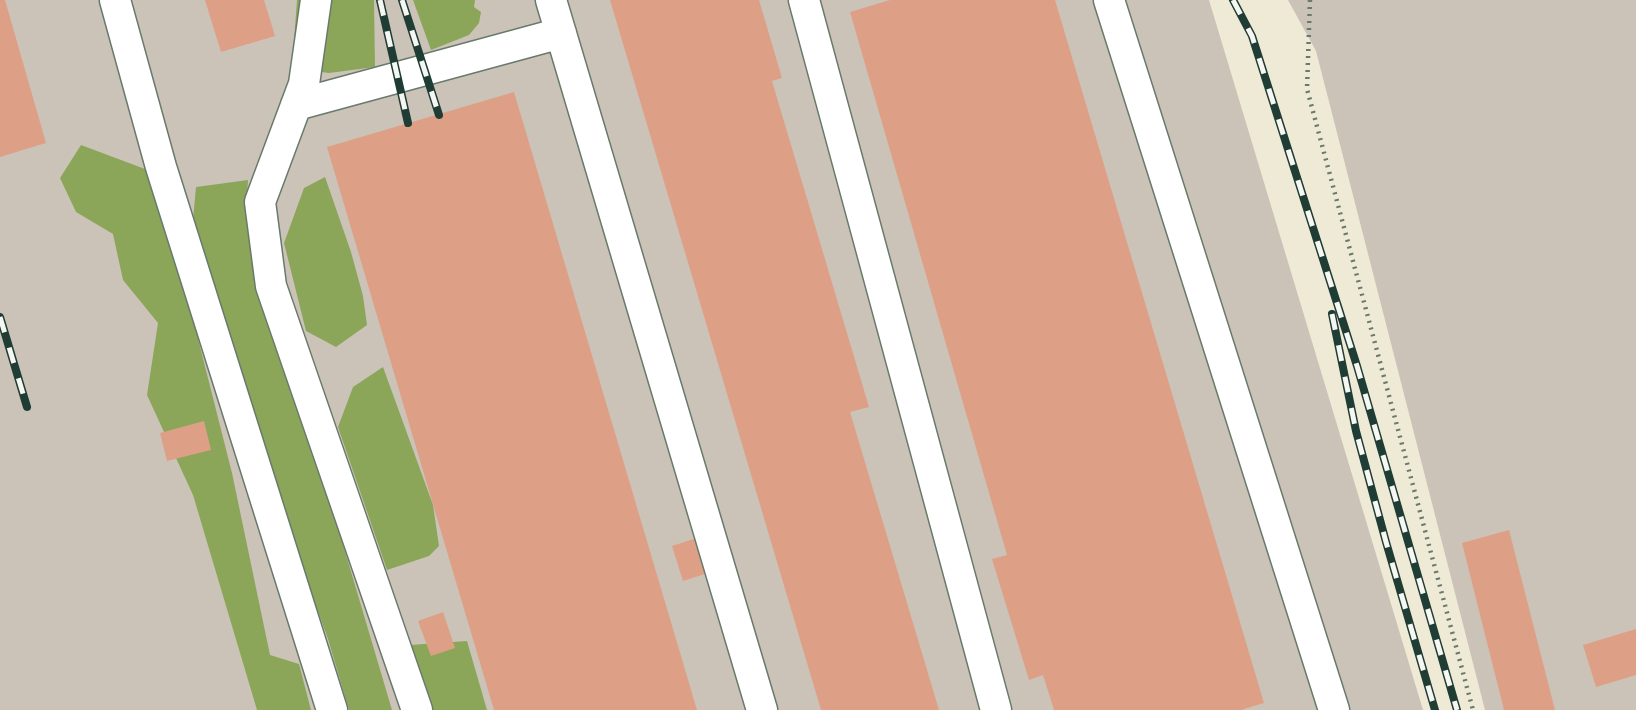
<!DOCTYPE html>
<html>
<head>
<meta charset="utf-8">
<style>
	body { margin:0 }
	canvas { display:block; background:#efead5 }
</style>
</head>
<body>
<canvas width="1636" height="710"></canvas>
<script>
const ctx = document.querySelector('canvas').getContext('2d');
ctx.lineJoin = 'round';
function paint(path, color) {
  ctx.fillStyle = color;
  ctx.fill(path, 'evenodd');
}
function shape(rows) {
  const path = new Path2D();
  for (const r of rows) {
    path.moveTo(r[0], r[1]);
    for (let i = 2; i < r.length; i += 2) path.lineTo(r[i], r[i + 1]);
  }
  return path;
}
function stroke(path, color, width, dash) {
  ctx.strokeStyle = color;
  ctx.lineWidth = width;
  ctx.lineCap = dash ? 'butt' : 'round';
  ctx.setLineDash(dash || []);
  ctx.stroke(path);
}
const industrial = shape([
	[0,0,1209,0,1423,710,0,710],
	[1288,0,1636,0,1636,710,1485,710,1316,51]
]);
const forest = shape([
	[297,0,374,0,375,67,329,73,292,68],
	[413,0,475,0,474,7,481,12,479,23,469,35,431,50],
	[81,145,145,169,191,311,232,473,270,655,299,664,311,710,257,710,193,495,147,395,158,323,123,280,113,234,76,212,60,178],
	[325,177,351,252,363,296,367,325,336,347,306,331,284,243,304,188],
	[248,180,246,217,392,710,349,710,328,639,281,510,235,348,192,230,196,187],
	[383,367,433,505,439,546,429,556,387,570,338,427,353,387],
	[467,641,487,710,431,710,410,645]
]);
const building = shape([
	[0,0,5,0,46,143,0,157],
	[205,0,264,0,275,36,221,52],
	[610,0,759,0,782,78,772,81,869,407,850,412,939,710,821,710],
	[890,0,1055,0,1264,703,1241,710,1054,710,1043,675,1029,680,992,559,1007,555,850,12],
	[514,92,697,710,494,710,327,147],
	[204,421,211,450,167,461,160,433],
	[1509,530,1555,710,1504,710,1462,543],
	[703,536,714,571,683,581,672,546],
	[443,612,455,648,431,656,418,621],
	[1636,629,1636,675,1596,687,1583,645]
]);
const path = shape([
	[1310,0,1307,89,1473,710]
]);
const minor = shape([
	[115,0,161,167,332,710],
	[316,0,304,84,260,202,271,286,417,710],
	[551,0,762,710],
	[804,0,996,710],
	[1109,0,1334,710],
	[296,105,561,33]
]);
const rail = shape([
	[380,0,408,123],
	[402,0,439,115],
	[1233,0,1252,36,1357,366,1457,710],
	[1332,314,1356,431,1386,542,1435,710],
	[0,317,27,407]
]);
paint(industrial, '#cbc3b8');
paint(forest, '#8ca659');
paint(building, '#dda086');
stroke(minor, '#687a6c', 33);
stroke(path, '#687a6c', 4.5, [2, 5]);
stroke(minor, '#fff', 30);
stroke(rail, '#1f3d34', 8);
stroke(rail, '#f6f6f2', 5, [16]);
</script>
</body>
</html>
